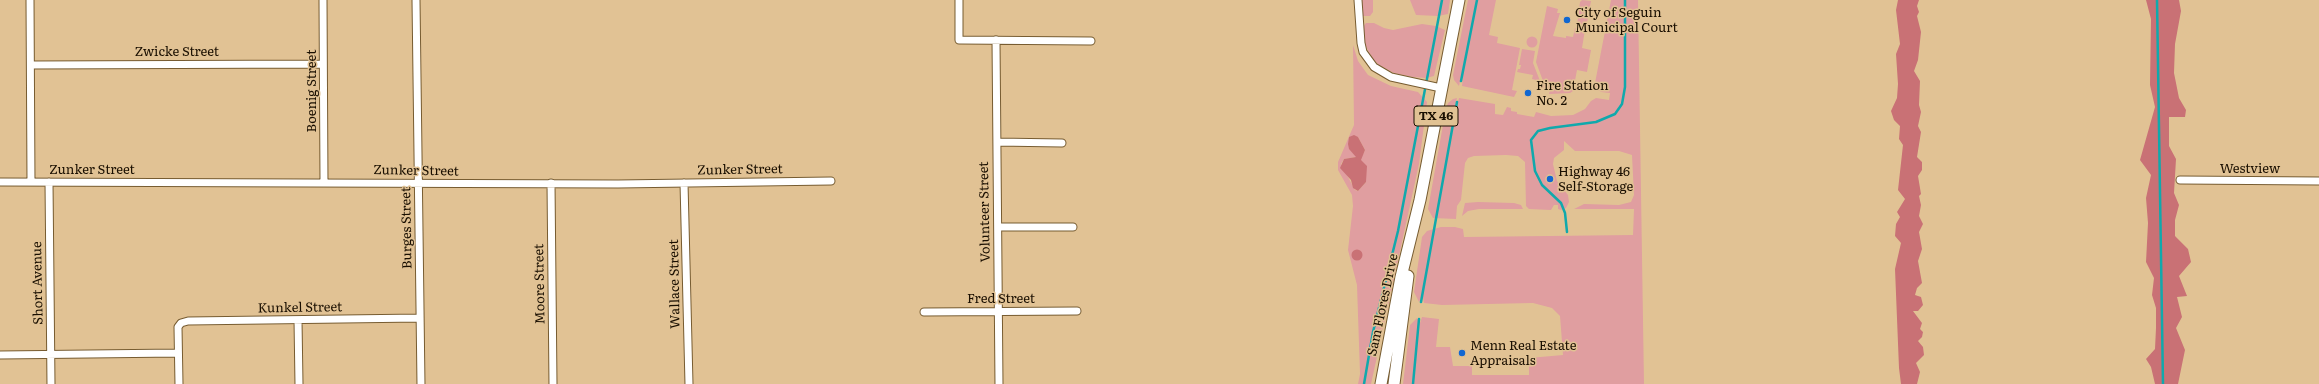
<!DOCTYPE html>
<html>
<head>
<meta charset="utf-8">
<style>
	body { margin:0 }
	canvas { display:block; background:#e1c294 }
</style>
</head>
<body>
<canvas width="2319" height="384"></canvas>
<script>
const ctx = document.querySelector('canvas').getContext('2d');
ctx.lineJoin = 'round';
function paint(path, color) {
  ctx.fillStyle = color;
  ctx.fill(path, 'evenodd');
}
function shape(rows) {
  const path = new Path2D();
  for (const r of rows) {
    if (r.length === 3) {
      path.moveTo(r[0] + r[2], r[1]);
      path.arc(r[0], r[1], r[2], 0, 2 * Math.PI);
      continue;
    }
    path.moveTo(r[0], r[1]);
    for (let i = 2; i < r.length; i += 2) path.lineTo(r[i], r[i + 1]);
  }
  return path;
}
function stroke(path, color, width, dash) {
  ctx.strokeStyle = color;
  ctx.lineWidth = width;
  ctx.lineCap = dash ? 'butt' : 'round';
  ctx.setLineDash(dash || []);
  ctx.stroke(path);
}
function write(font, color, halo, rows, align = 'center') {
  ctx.font = font + ' Literata,serif';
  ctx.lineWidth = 3;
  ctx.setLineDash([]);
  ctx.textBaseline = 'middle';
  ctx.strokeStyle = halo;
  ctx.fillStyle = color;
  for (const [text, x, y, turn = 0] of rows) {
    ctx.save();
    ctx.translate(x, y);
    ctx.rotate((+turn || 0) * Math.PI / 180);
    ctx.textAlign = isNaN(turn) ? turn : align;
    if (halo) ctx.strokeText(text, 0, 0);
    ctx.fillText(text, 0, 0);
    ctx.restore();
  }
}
const green = shape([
	[1361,0,1373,0,1373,12,1370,16,1362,16],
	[1410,0,1450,0,1448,14,1438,16,1416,15],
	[1468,0,1496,0,1489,35,1498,37,1497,43,1520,48,1512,90,1517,91,1514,97,1462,86,1463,77,1461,77,1459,86,1454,80,1453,75],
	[1582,0,1591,1,1586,28,1577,26,1580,2],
	[1611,0,1638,0,1644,384,1403,384,1410,325,1417,318,1420,323,1422,317,1439,319,1436,347,1450,347,1453,366,1472,366,1472,375,1529,375,1529,358,1563,355,1560,316,1552,308,1533,303,1442,305,1424,303,1423,298,1421,298,1419,302,1414,292,1422,237,1427,231,1441,227,1455,227,1463,229,1464,237,1633,235,1634,209,1574,209,1584,204,1619,205,1631,202,1634,195,1632,155,1619,151,1575,151,1564,141,1564,150,1554,158,1553,164,1557,181,1568,195,1569,202,1566,208,1561,210,1558,209,1558,205,1554,205,1551,210,1529,209,1526,206,1525,162,1518,156,1506,155,1474,156,1468,158,1465,163,1461,200,1457,206,1456,219,1433,218,1428,209,1446,108,1448,103,1453,99,1457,98,1455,105,1457,106,1459,98,1495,104,1495,114,1503,115,1507,107,1511,108,1511,111,1517,112,1517,114,1534,117,1536,112,1551,116,1573,115,1585,109,1591,101,1596,98,1609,100,1610,93,1601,92,1596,88,1595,83],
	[1547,6,1558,9,1557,13,1560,13,1553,36,1566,38,1566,36,1573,37,1575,28,1585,30,1582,48,1591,50,1587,72,1577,70,1573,91,1570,93,1549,94,1550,89,1542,88,1543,81,1536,62],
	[1366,23,1374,23,1384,28,1393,30,1422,24,1436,26,1445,30,1434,76,1426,78,1413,77,1394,73,1379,65,1373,59,1365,45,1363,27],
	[1532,42,5.5],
	[1353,45,1358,61,1368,75,1391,86,1418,92,1427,102,1419,164,1371,384,1358,384,1360,374,1357,285,1348,250,1353,206,1352,195,1338,170,1338,162,1354,125],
	[1358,137,1365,150,1360,160,1366,166,1366,182,1358,191,1355,190,1341,164,1344,159,1356,157],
	[1522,49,1535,51,1533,63,1540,81,1532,79,1533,75,1517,72,1518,69,1520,69,1521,65,1519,65],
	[1478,202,1514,203,1521,205,1523,209,1479,209,1468,211,1462,216,1465,203]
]);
const forest = shape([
	[1898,0,1919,0,1917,6,1919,12,1917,16,1921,32,1918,60,1914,71,1920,81,1919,105,1921,112,1918,126,1921,132,1917,157,1922,162,1922,170,1918,176,1921,194,1919,196,1921,205,1919,216,1923,224,1919,232,1922,249,1918,261,1922,283,1917,288,1915,295,1921,297,1923,305,1918,311,1913,311,1922,323,1920,329,1923,332,1922,337,1918,341,1923,347,1924,355,1916,363,1920,372,1917,384,1901,384,1899,368,1895,269,1901,243,1895,236,1896,224,1900,217,1897,212,1905,199,1898,190,1903,145,1899,139,1900,126,1894,120,1891,111,1897,98,1898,84,1896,54,1900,44,1896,10],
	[2146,0,2179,0,2181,11,2175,44,2174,73,2179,98,2186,110,2185,117,2169,117,2169,146,2176,159,2174,193,2179,205,2175,220,2175,236,2188,249,2191,262,2179,276,2187,296,2177,297,2182,317,2176,328,2185,350,2178,384,2155,384,2151,367,2146,359,2155,349,2156,328,2156,308,2152,295,2154,278,2146,262,2148,223,2146,198,2151,175,2140,160,2155,107,2150,85,2151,19],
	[1354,135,1358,137,1365,150,1361,160,1367,166,1366,182,1358,191,1353,188,1351,180,1340,168,1344,159,1356,157,1349,149,1348,144,1349,137],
	[1357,255,5.5]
]);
const stream = shape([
	[2157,0,2163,384],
	[1461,81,1477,0],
	[1567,232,1565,213,1561,203,1542,185,1535,171,1531,140,1538,131,1550,128,1596,122,1615,114,1622,104,1625,87,1625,0],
	[1421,302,1457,102],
	[1364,384,1373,332,1398,231,1442,0],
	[1413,384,1419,319]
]);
const minor = shape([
	[30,0,31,182],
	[323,0,324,182],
	[416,0,421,384],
	[959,0,959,40,1091,41],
	[1358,0,1361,43,1363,52,1374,67,1391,77,1441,88],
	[996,40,999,384],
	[31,65,323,64],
	[997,142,1062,143],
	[2180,180,2319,181],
	[0,182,618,184,831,181],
	[49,182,51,384],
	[551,183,553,384],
	[684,183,689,384],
	[998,227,1073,227],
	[924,312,1077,311],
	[298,320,299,384],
	[0,355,178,353],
	[179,384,178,327,181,323,188,321,420,318]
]);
const primary = shape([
	[1381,384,1401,277,1420,200,1459,0],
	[1394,384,1408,276]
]);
const markers = [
	[1567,20,4,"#1167d1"],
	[1528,93,4,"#1167d1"],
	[1550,179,4,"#1167d1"],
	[1462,353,4,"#1167d1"]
];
const shields = [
	[1436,116,44]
];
const shieldNames = [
	["TX 46",1436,116]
];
const poiNames = [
	["City of Seguin",1575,13],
	["Municipal Court",1575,28],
	["Fire Station",1536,86],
	["No. 2",1536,101],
	["Highway 46",1558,172],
	["Self-Storage",1558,187],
	["Menn Real Estate",1470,346],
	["Appraisals",1470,361]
];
const streetNames = [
	["Zwicke Street",177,52],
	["Boenig Street",312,91,-90],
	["Westview",2250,169],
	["Zunker Street",92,170],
	["Zunker Street",740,170,-1],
	["Zunker Street",416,171,1],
	["Volunteer Street",985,212,-91],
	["Burges Street",407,228,-91],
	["Short Avenue",38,283,-91],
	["Moore Street",540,284,-91],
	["Wallace Street",675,284,-91],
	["Fred Street",1001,299],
	["Sam Flores Drive",1383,305,-78],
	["Kunkel Street",300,308,-1]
];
paint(green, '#e09ea0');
paint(forest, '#c97175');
stroke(stream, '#10a9ac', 2.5);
stroke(minor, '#775c31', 9);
stroke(primary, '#775c31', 13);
stroke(minor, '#fff', 7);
stroke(primary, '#fff', 11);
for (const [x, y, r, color] of markers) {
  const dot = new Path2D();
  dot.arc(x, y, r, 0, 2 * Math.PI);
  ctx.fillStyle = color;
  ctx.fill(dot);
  stroke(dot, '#e1c294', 1.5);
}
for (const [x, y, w] of shields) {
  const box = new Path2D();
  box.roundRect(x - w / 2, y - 10, w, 20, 3);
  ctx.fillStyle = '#e1c294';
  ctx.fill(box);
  stroke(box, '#1a0f01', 1);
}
write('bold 12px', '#1a0f01', null, shieldNames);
write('13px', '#1a0f01', '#e1c294', poiNames, 'left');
write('13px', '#1a0f01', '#e1c294', streetNames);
</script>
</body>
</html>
